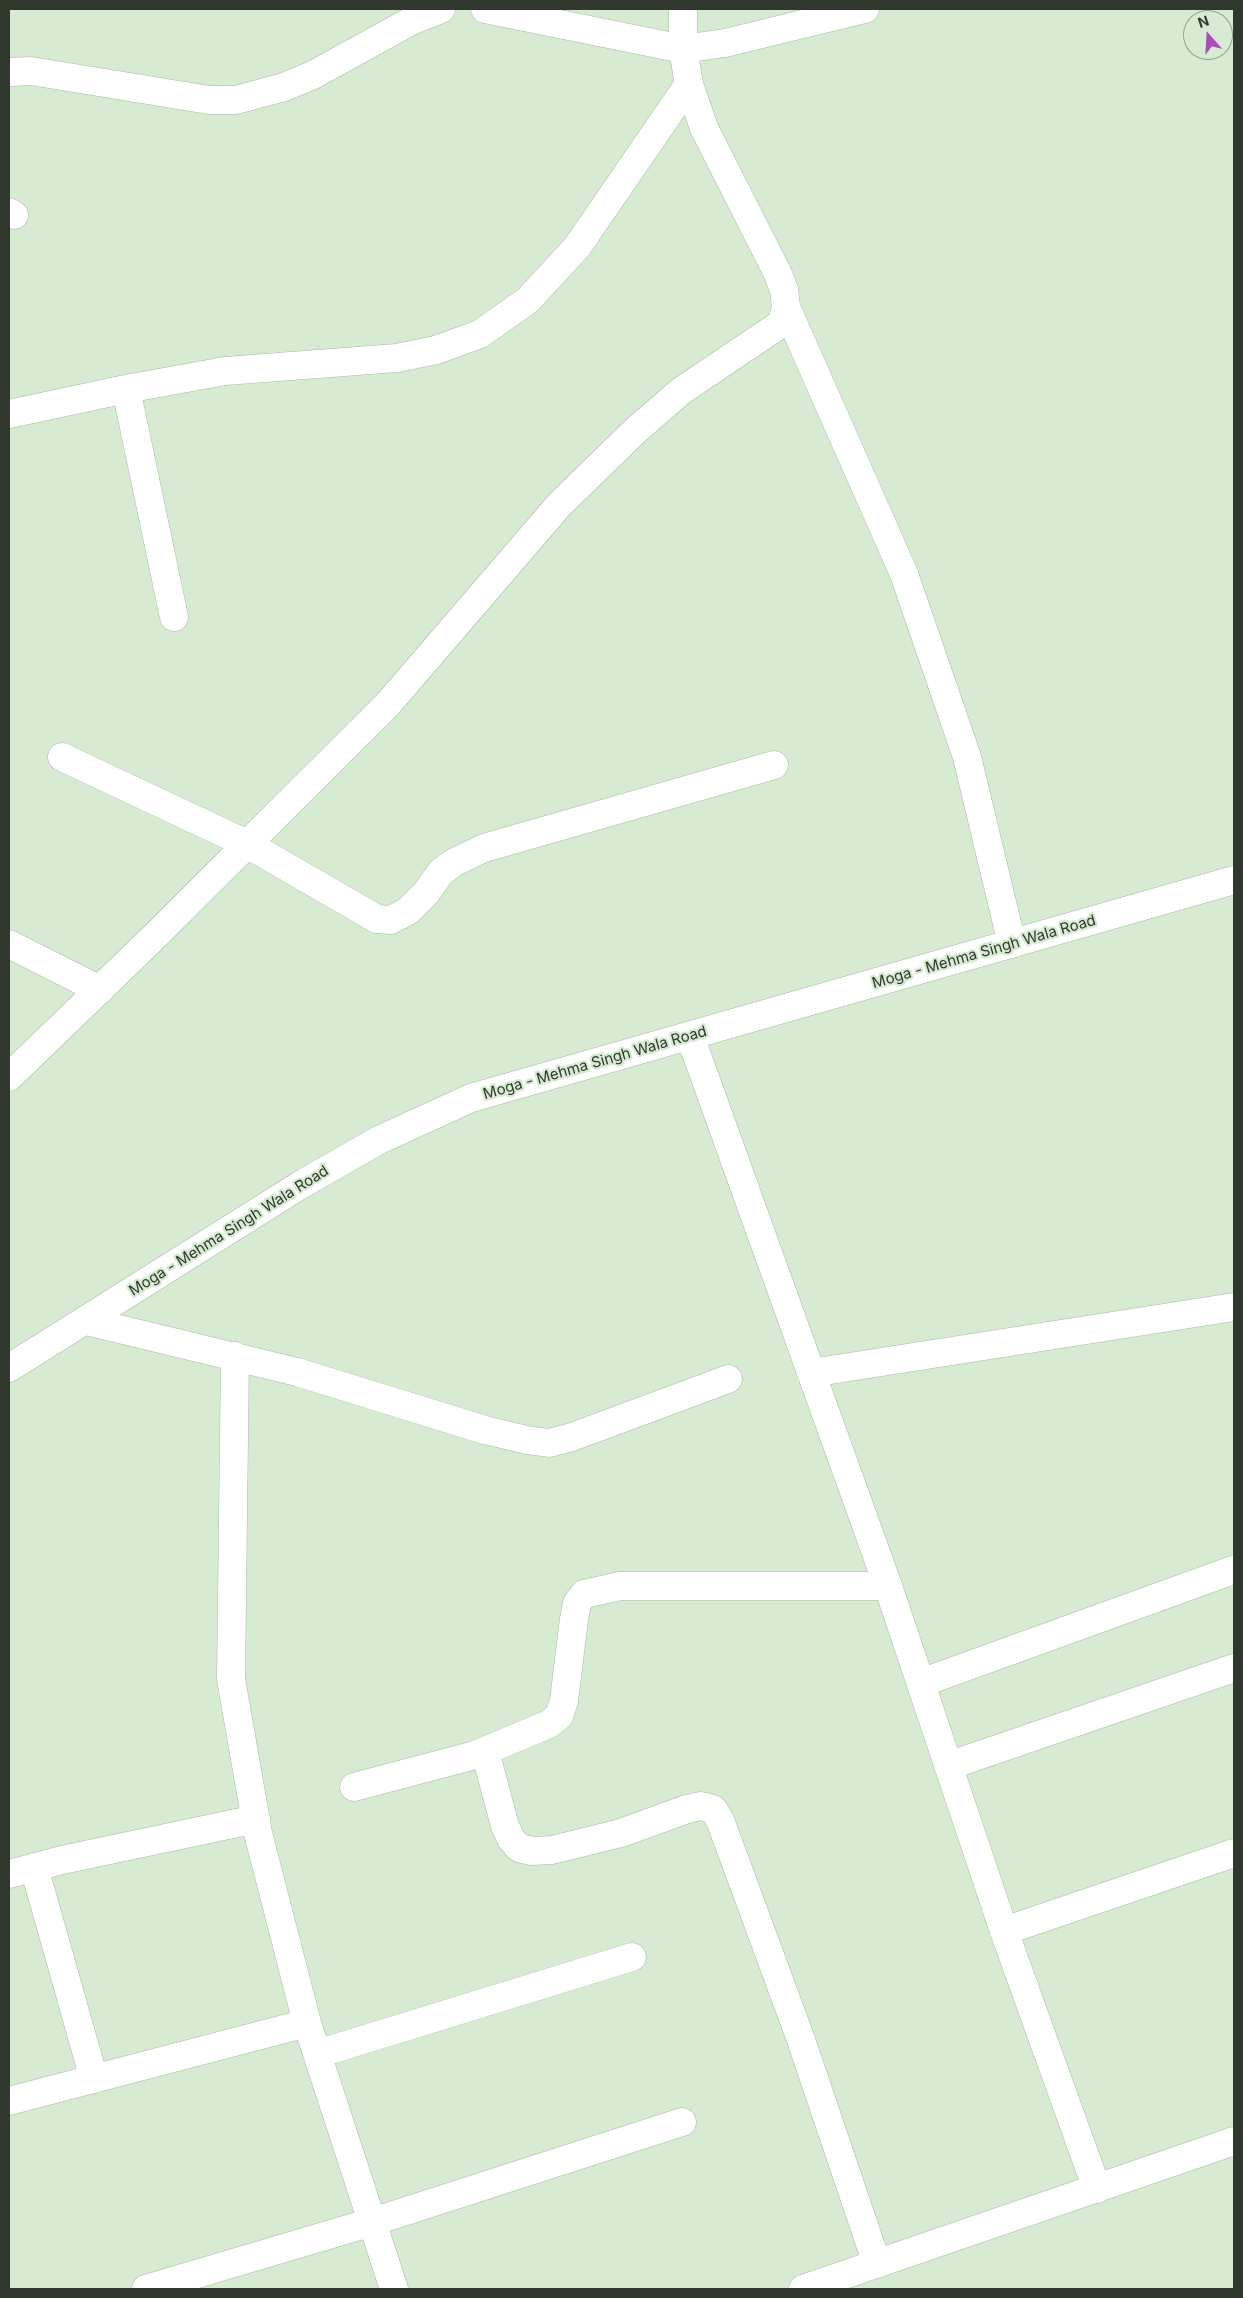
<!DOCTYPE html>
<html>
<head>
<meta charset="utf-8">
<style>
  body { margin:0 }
  #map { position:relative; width:1243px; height:2298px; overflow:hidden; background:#d7ebd2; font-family:Inter,sans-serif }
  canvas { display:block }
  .frame { position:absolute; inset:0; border:10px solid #30382e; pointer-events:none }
  .north { position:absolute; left:1183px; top:10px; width:50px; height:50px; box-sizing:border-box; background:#d7ebd2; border:1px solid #94a390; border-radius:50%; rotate:341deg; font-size:14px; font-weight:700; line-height:20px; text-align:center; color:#30382e }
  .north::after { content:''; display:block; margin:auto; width:18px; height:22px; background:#a94cb5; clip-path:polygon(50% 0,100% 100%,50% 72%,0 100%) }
</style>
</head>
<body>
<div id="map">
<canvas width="1243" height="2298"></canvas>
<div class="frame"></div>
<div class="north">N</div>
</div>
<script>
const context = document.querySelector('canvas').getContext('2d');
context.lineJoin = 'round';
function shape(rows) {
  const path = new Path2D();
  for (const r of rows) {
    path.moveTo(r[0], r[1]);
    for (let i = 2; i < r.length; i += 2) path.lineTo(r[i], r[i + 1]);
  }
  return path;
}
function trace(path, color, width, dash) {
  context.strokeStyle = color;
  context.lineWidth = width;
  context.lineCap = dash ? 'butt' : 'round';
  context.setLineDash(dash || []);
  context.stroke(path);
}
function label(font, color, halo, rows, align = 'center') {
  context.font = font + ' Inter,sans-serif';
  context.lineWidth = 4.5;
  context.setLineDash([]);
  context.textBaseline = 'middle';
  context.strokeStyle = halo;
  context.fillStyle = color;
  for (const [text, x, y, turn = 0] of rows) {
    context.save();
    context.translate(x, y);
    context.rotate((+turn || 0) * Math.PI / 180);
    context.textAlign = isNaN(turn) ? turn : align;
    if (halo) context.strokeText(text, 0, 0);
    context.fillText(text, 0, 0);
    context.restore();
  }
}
const street = shape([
  [485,9,683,49,725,43,865,9],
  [9,72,31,71,209,100,236,100,284,87,313,75,411,21,441,9],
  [9,212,14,215],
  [786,307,904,574,967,757,1012,944],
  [126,389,174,617],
  [9,414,126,389,225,371,397,358,436,350,480,334,528,300,577,247,689,84],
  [62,757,247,844,377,919,391,920,408,911,426,893,441,872,453,863,484,848,774,765],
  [9,944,100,990],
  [690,1036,888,1586,1004,1931,1097,2189],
  [86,1321,297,1372,485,1430,527,1440,549,1443,572,1437,728,1379],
  [235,1356,231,1679,258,1833,307,2023],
  [811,1373,1234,1307],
  [921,1683,1233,1570],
  [485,1751,505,1826,511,1839,519,1848,532,1851,552,1850,621,1833,687,1809,701,1806,713,1809,720,1820,800,2037,877,2264],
  [948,1766,1234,1668],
  [354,1787,475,1755,549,1724,559,1716,564,1701,574,1619,577,1603,584,1594,620,1586,888,1586],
  [34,1867,94,2079],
  [9,1874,62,1860,256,1819],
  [1004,1931,1234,1853],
  [317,2054,632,1957],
  [9,2101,307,2023,394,2289],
  [146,2289,372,2222,682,2122],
  [803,2289,1234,2141]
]);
const secondary = shape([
  [9,1077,155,936,388,704,559,505,635,431,681,391,782,323,786,307,784,290,778,274,704,128,689,84,683,49,683,9],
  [9,1368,302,1184,379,1140,471,1098,1234,880]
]);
const streetNames = [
  ["Moga - Mehma Singh Wala Road",984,952,-16],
  ["Moga - Mehma Singh Wala Road",595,1063,-16],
  ["Moga - Mehma Singh Wala Road",229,1231,-32]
];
trace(street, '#a7baa2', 29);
trace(secondary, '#a7baa2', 29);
trace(street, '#fff', 28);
trace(secondary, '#fff', 28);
label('15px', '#30382e', '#d7ebd2', streetNames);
</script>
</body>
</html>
